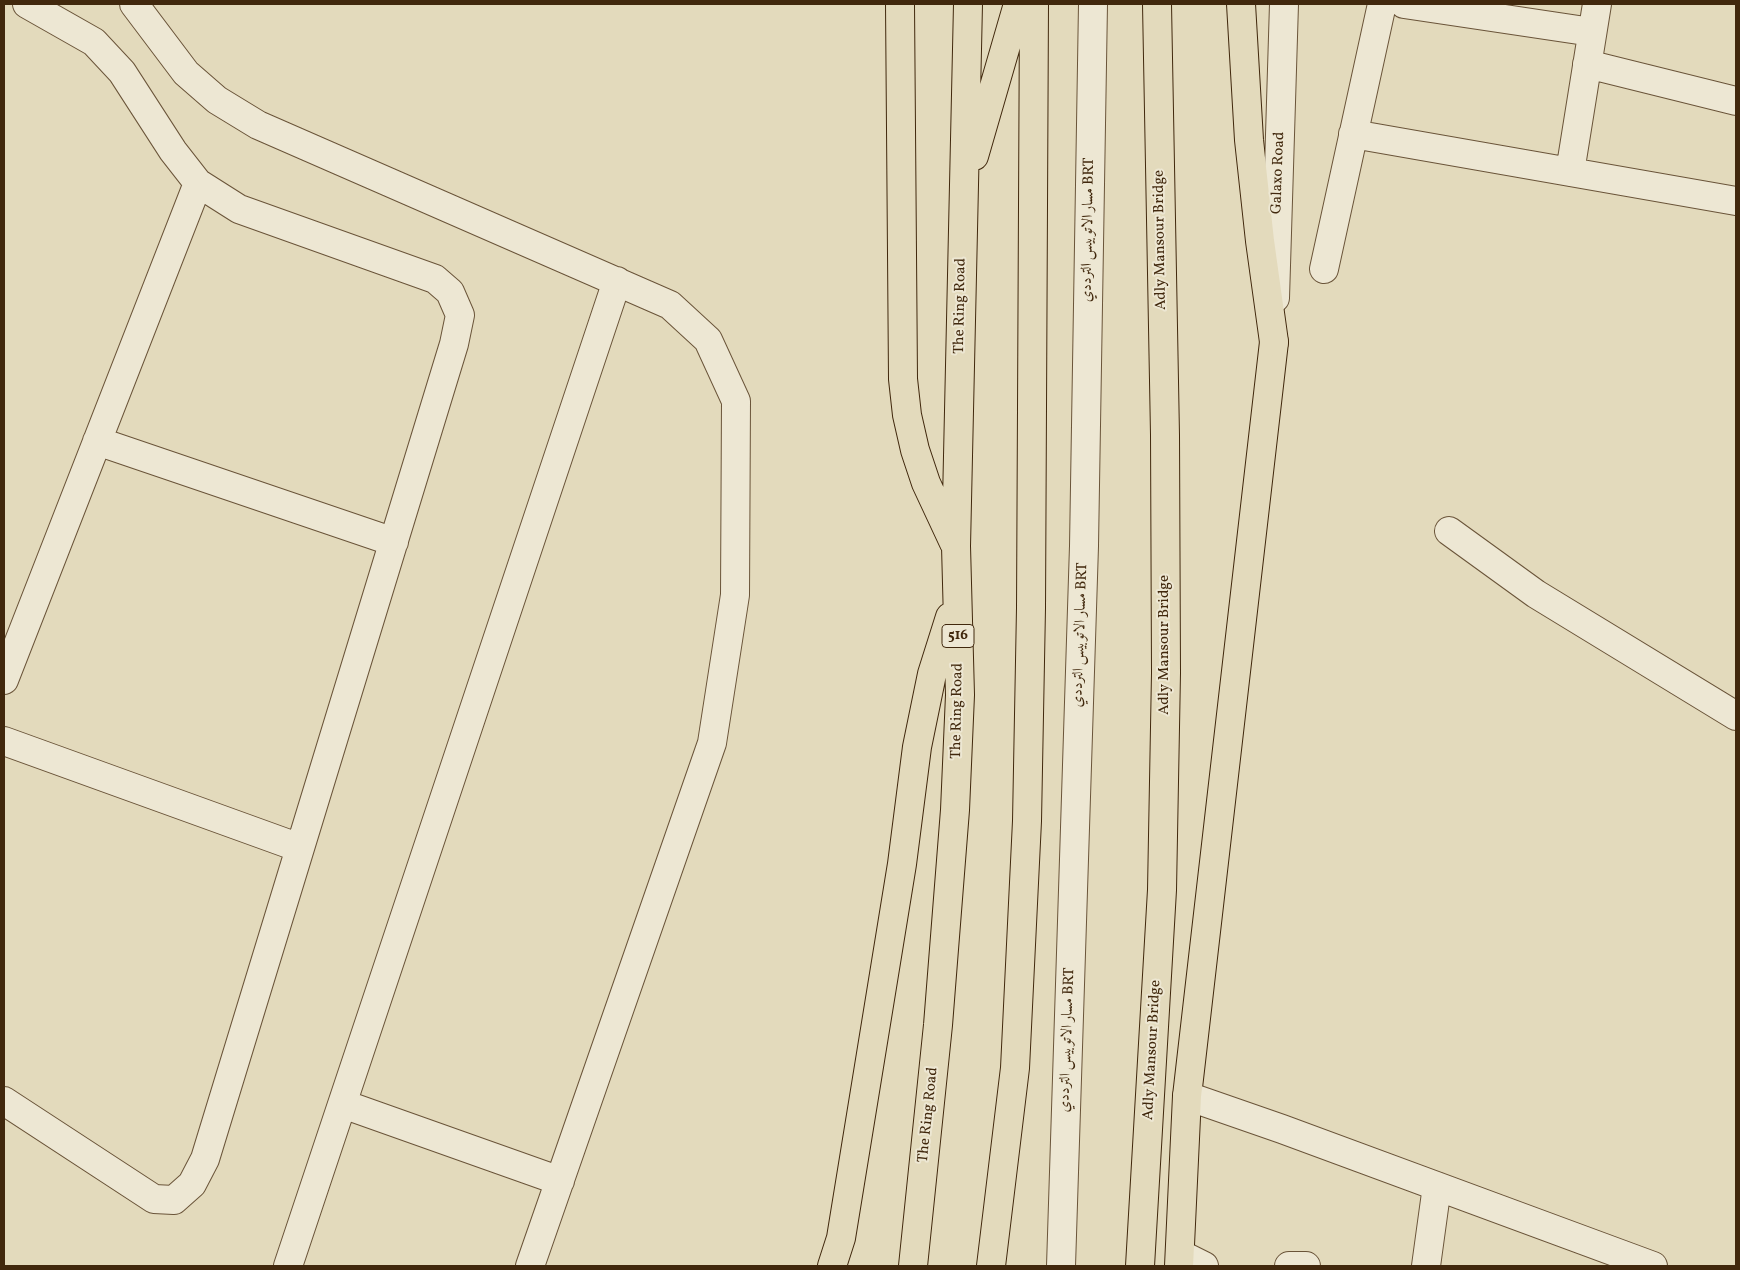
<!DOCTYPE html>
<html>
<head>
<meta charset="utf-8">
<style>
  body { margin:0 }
  #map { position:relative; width:1740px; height:1270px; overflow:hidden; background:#e3dabc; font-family:Vollkorn,serif }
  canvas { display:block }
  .frame { position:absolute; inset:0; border:5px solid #41280d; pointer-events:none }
</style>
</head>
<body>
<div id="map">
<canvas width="1740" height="1270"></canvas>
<div class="frame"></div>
</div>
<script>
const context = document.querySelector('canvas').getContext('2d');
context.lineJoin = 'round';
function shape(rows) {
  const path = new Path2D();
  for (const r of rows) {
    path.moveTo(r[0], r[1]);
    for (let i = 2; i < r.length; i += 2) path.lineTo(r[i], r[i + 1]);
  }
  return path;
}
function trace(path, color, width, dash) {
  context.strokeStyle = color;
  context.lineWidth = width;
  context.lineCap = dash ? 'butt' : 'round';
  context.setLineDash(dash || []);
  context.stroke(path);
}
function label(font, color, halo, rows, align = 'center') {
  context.font = font + ' Vollkorn,Amiri,serif';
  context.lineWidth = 4;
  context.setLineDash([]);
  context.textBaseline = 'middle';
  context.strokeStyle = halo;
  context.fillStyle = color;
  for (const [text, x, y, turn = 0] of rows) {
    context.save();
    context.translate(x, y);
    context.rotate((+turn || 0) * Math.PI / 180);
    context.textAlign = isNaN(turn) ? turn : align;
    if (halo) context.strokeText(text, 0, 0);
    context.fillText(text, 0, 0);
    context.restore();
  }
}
const minor = shape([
  [134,4,186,73,217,100,258,125,670,305,708,340,736,401,735,595,712,743,530,1266],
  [1404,4,1592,32],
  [1587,64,1736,101],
  [1353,134,1736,201],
  [1570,172,1597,4],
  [1324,269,1382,4],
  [1275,298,1284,4],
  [97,441,394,542],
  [1449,531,1536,594,1736,716],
  [4,680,198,183],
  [4,741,300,848],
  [1187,1096,1282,1129,1653,1266],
  [4,1101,154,1199,174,1200,192,1184,205,1159,454,344,460,315,450,292,435,279,239,209,198,183,173,151,122,72,94,42,27,4],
  [343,1104,560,1181],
  [1180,1254,1204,1266],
  [288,1266,617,281],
  [1061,1266,1084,546,1093,4],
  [1289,1266,1306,1266],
  [1426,1266,1437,1186]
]);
const major = shape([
  [1179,1266,1187,1096,1274,342]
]);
const highway = shape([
  [900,4,903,379,907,415,915,450,926,483,954,543],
  [1241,4,1249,140,1260,241,1274,342],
  [974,156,1018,4],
  [832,1266,841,1238,902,864,917,747,932,674,950,617],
  [913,1266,938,1025,955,810,960,695,956,546,968,4],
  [991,1266,1015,1068,1027,821,1031,608,1034,4],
  [1140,1266,1162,890,1166,673,1165,435,1157,4]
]);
const shields = [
  [958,636,32]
];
const shieldNames = [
  ["516",958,636]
];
const streetNames = [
  ["Galaxo Road",1279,173,-88],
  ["مسار الاتوبيس الترددي BRT",1089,230,-89],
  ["Adly Mansour Bridge",1161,240,-91],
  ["The Ring Road",961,306,-89],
  ["مسار الاتوبيس الترددي BRT",1081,635,-88],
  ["Adly Mansour Bridge",1165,645,-90],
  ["The Ring Road",958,711,-89],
  ["مسار الاتوبيس الترددي BRT",1068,1040,-88],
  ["Adly Mansour Bridge",1153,1050,-87],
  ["The Ring Road",929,1115,-84]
];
trace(minor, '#6a5439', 30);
trace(major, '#41280d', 30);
trace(highway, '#41280d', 30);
trace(minor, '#ede7d3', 28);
trace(major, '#e3dabc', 28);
trace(highway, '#e3dabc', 28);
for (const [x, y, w] of shields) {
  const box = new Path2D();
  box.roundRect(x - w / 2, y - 11.5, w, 23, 4);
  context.fillStyle = '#ede7d3';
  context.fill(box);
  trace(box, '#41280d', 1);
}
label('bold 14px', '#41280d', null, shieldNames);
label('15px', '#41280d', '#ede7d3', streetNames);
</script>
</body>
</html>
